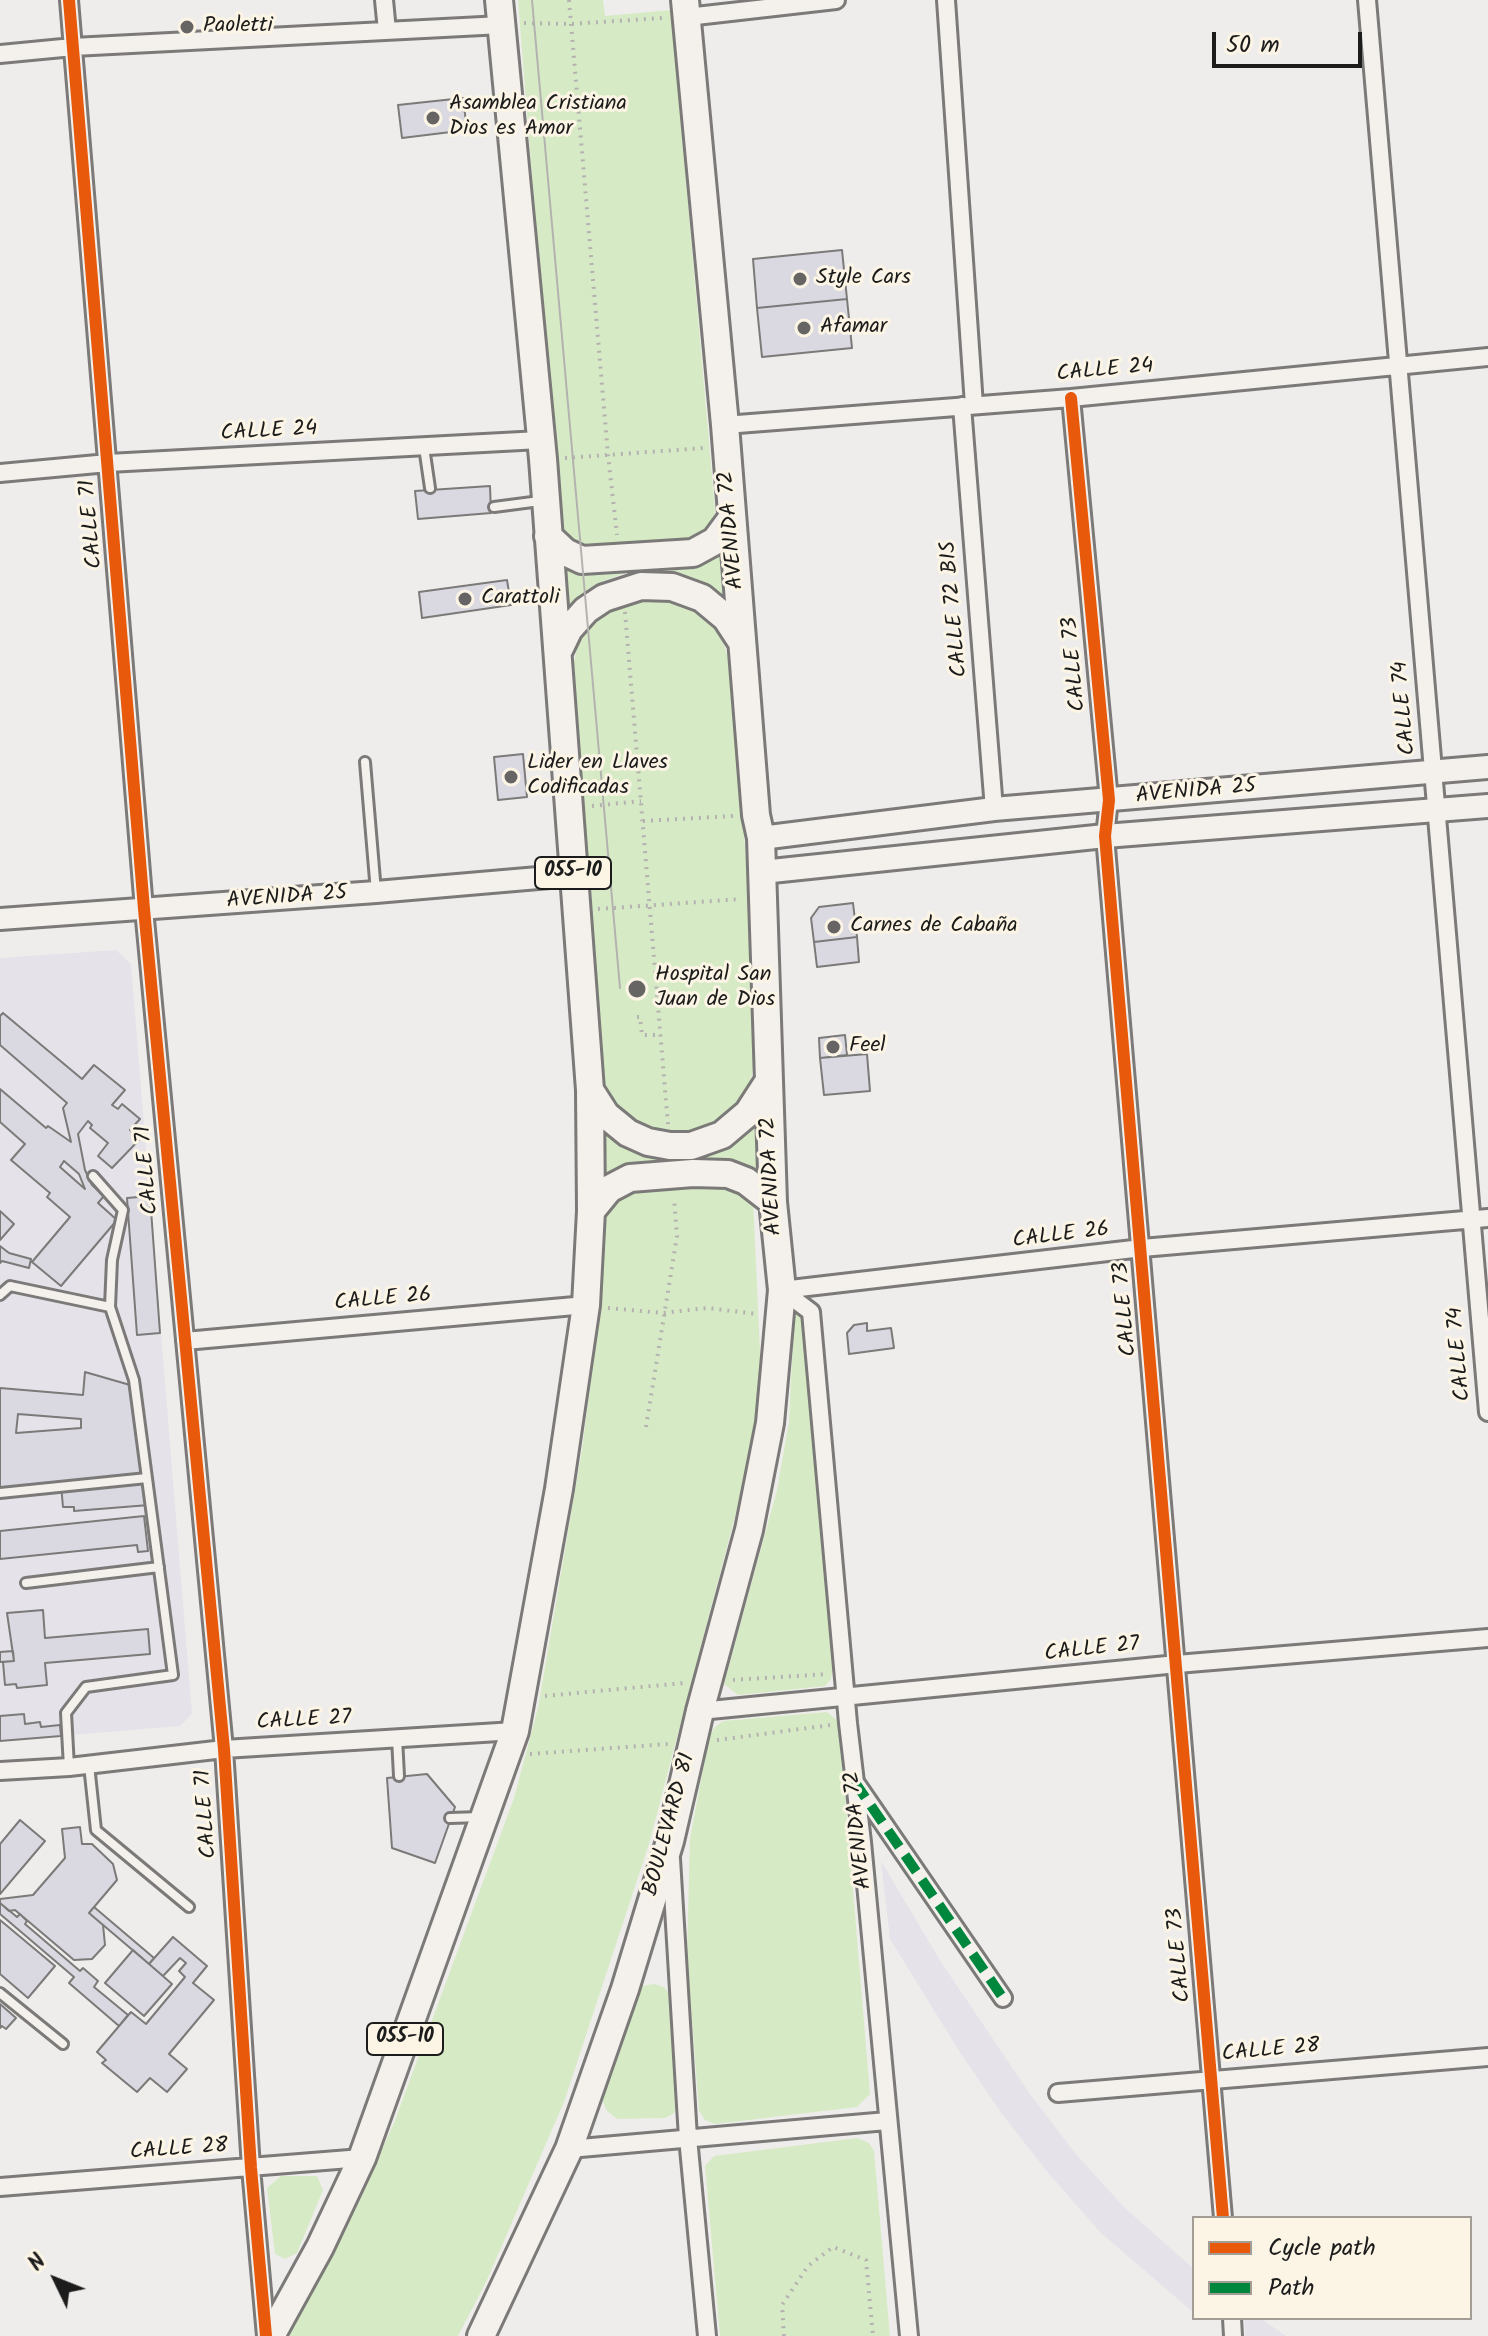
<!DOCTYPE html>
<html>
<head>
<meta charset="utf-8">
<style>
  body { margin:0 }
  #map { position:relative; width:1488px; height:2336px; overflow:hidden; background:#efedeb; font-family:Kalam,sans-serif }
  canvas { display:block }
  .legend { position:absolute; left:1192px; top:2216px; width:280px; height:104px; box-sizing:border-box; background:#fcf5e5; border:2px solid #a29e95; margin:0; padding:10px 14px; list-style:none; font-size:24px; color:#1c1c1c }
  .legend li { display:flex; align-items:center; gap:16px; height:40px }
  .legend b { width:40px; border:2px solid #a29e95 }
  .north { position:absolute; left:16px; top:2240px; width:80px; height:80px; -webkit-text-stroke:6px #fcf5e5; paint-order:stroke; rotate:313deg; font-size:22px; font-weight:700; line-height:32px; text-align:center; color:#1c1c1c }
  .north::after { content:''; display:block; margin:auto; width:28px; height:36px; background:#1c1c1c; clip-path:polygon(50% 0,100% 100%,50% 72%,0 100%) }
  .scale { position:absolute; left:1212px; top:32px; width:150px; height:36px; box-sizing:border-box; border:4px solid #1c1c1c; border-top:0; padding-left:10px; font-size:24px; line-height:28px; white-space:nowrap; color:#1c1c1c; -webkit-text-stroke:6px #fcf5e5; paint-order:stroke }
</style>
</head>
<body>
<div id="map">
<canvas width="1488" height="2336"></canvas>
<ul class="legend">
<li><b style="height:10px;background:#e8590c"></b>Cycle path</li>
<li><b style="height:10px;background:#00873e"></b>Path</li>
</ul>
<div class="north">N</div>
<div class="scale">50 m</div>
</div>
<script>
const context = document.querySelector('canvas').getContext('2d');
context.lineJoin = 'round';
function fillPath(path, color) {
  context.fillStyle = color;
  context.fill(path, 'evenodd');
}
function shape(rows) {
  const path = new Path2D();
  for (const r of rows) {
    path.moveTo(r[0], r[1]);
    for (let i = 2; i < r.length; i += 2) path.lineTo(r[i], r[i + 1]);
  }
  return path;
}
function trace(path, color, width, dash) {
  context.strokeStyle = color;
  context.lineWidth = width;
  context.lineCap = dash ? 'butt' : 'round';
  context.setLineDash(dash || []);
  context.stroke(path);
}
function label(font, color, halo, rows, align = 'center') {
  context.font = font + ' Kalam,sans-serif';
  context.lineWidth = 6;
  context.setLineDash([]);
  context.textBaseline = 'middle';
  context.strokeStyle = halo;
  context.fillStyle = color;
  for (const [text, x, y, turn = 0] of rows) {
    context.save();
    context.translate(x, y);
    context.rotate((+turn || 0) * Math.PI / 180);
    context.textAlign = isNaN(turn) ? turn : align;
    if (halo) context.strokeText(text, 0, 0);
    context.fillText(text, 0, 0);
    context.restore();
  }
}
const built = shape([
  [116,950,131,964,192,1714,180,1726,0,1741,0,958],
  [881,1861,941,1962,1030,2094,1075,2153,1125,2208,1194,2269,1194,2313,1101,2233,1049,2174,1002,2114,959,2051,890,1939],
  [1244,2318,1260,2318,1286,2336,1245,2336]
]);
const green = shape([
  [518,0,603,0,605,16,671,10,715,510,713,525,702,537,692,542,587,551,565,537,560,529],
  [719,550,723,598,703,582,685,575,655,570,626,573,603,581,581,596,567,612,563,562],
  [637,597,665,597,692,606,715,626,723,641,728,658,751,913,755,1063,747,1093,726,1119,706,1130,664,1135,641,1128,620,1111,609,1094,600,1067,573,667,578,643,587,627,606,610],
  [756,1124,757,1171,739,1162,717,1163,603,1180,601,1130,621,1145,647,1158,674,1160,714,1154,737,1142],
  [737,1182,753,1198,761,1374,751,1455,649,1844,564,2102,487,2280,458,2336,287,2336,346,2228,394,2123,514,1798,538,1708,582,1450,602,1292,602,1210,622,1190],
  [800,1314,805,1318,833,1668,831,1679,825,1686,738,1695,724,1684,777,1490,789,1421,794,1320,796,1315],
  [827,1712,839,1722,870,2094,857,2107,715,2124,705,2120,699,2111,687,1953,690,1839,709,1737,714,1728,723,1721],
  [654,1984,664,1987,671,1996,680,2104,673,2114,665,2118,617,2119,607,2111,601,2097,637,1992,642,1986],
  [857,2138,869,2143,874,2151,890,2336,720,2336,705,2166,714,2156],
  [281,2176,317,2176,323,2190,297,2253,285,2259,275,2254,267,2188]
]);
const building = shape([
  [463,98,467,130,402,138,398,105,463,98],
  [842,250,847,299,757,308,753,259,842,250],
  [847,299,852,348,762,357,757,308,847,299],
  [490,486,491,513,418,519,415,491,490,486],
  [507,580,511,605,422,618,419,592,507,580],
  [523,754,527,797,498,800,494,757,523,754],
  [853,903,857,937,814,942,811,918,819,907,853,903],
  [857,937,859,962,817,967,814,942,857,937],
  [3,1013,82,1079,94,1065,125,1090,112,1105,118,1109,122,1104,140,1119,130,1130,140,1139,112,1168,98,1156,108,1143,90,1128,92,1125,88,1121,78,1134,85,1170,92,1185,104,1196,98,1203,117,1220,61,1286,32,1262,70,1217,47,1197,50,1193,11,1160,25,1144,0,1122,0,1089,46,1128,48,1126,71,1142,63,1108,67,1103,0,1045,0,1016,3,1013],
  [64,1161,79,1174,85,1189,60,1167,64,1161],
  [845,1035,847,1055,820,1058,819,1038,845,1035],
  [867,1054,870,1091,824,1095,820,1058,867,1054],
  [150,1196,160,1333,137,1335,127,1198,150,1196],
  [0,1211,14,1224,0,1240,0,1211],
  [0,1246,9,1253,31,1259,29,1268,2,1261,0,1263,0,1246],
  [867,1323,867,1331,891,1328,894,1348,849,1354,847,1333,854,1325,867,1323],
  [85,1372,137,1387,149,1505,74,1511,74,1507,63,1507,61,1485,0,1491,0,1388,83,1395,85,1372],
  [18,1414,81,1419,81,1428,16,1433,18,1414],
  [144,1516,148,1551,138,1552,137,1545,0,1559,0,1531,144,1516],
  [43,1610,45,1638,148,1629,150,1654,45,1663,47,1685,17,1688,16,1684,5,1685,3,1662,14,1661,7,1613,43,1610],
  [13,1651,14,1661,0,1662,0,1652,13,1651],
  [24,1714,25,1724,40,1722,41,1727,60,1725,61,1736,0,1741,0,1716,24,1714],
  [427,1774,455,1807,435,1863,392,1848,387,1778,427,1774],
  [20,1820,45,1841,0,1894,0,1844,20,1820],
  [80,1827,82,1844,92,1844,113,1864,117,1880,89,1913,103,1925,105,1945,92,1959,74,1960,15,1910,9,1911,0,1903,0,1899,33,1895,65,1858,62,1829,80,1827],
  [0,1903,17,1917,20,1914,27,1921,25,1924,80,1971,83,1968,98,1981,94,1987,128,2015,119,2026,69,1983,74,1977,0,1914,0,1903],
  [94,1907,154,1958,149,1964,89,1913,94,1907],
  [0,1920,55,1966,28,1998,0,1974,0,1920],
  [173,1937,207,1966,193,1983,214,2000,169,2054,187,2069,167,2092,150,2078,137,2092,102,2063,106,2060,97,2052,131,2012,146,2024,185,1977,179,1971,186,1963,180,1958,163,1976,149,1964,173,1937],
  [133,1950,172,1984,144,2016,105,1983,133,1950],
  [0,2004,16,2018,6,2029,2,2026,0,2028,0,2004]
]);
const path = shape([
  [569,0,608,455,617,535],
  [524,23,570,24,663,18],
  [565,458,704,448],
  [625,612,668,1125],
  [592,806,641,801],
  [643,821,733,816],
  [598,909,741,899],
  [637,1017,640,1017,642,1035,661,1035],
  [608,1308,663,1313,707,1308,758,1314],
  [646,1427,677,1236,674,1198],
  [733,1680,828,1674],
  [545,1696,684,1683],
  [717,1740,831,1725],
  [530,1754,668,1744],
  [784,2336,782,2305,808,2266,833,2247,866,2260,873,2336]
]);
const service = shape([
  [424,447,430,488],
  [494,507,540,501],
  [365,762,376,892],
  [93,1176,123,1210,112,1260,110,1307],
  [0,1295,10,1286,110,1307,134,1380,173,1675,86,1687,66,1713,69,1767],
  [0,1493,147,1478],
  [26,1583,159,1567],
  [397,1738,399,1776],
  [89,1765,96,1830,189,1907],
  [450,1818,481,1817],
  [0,1993,63,2044]
]);
const minor = shape([
  [69,0,144,909,224,1749,251,2168,266,2336],
  [384,0,387,31],
  [946,0,974,405],
  [1367,0,1488,1412],
  [687,17,836,0],
  [0,54,73,47,502,25],
  [1071,398,1109,800,1105,836,1223,2218],
  [962,406,994,809],
  [725,425,1071,398,1488,357],
  [0,473,108,463,540,440],
  [782,1290,811,1312,848,1723,862,1842,909,2336],
  [782,1290,1142,1248,1488,1218],
  [185,1341,586,1305],
  [700,1711,1177,1664,1488,1638],
  [0,1771,69,1767,224,1749,515,1731],
  [857,1785,1003,1998],
  [671,1859,688,2138,707,2336],
  [1058,2093,1488,2057],
  [569,2149,887,2121],
  [0,2187,362,2158],
  [1232,2318,1233,2336]
]);
const tertiary = shape([
  [0,919,376,892,573,875]
]);
const secondary = shape([
  [761,838,994,809,1488,767],
  [762,872,1105,836,1488,806]
]);
const trunk = shape([
  [548,536,565,552,582,560,693,553,715,541,732,518],
  [558,652,569,629,586,610,604,598,641,586,672,587,702,598,726,618,741,641],
  [590,1090,606,1115,628,1133,648,1142,670,1146,691,1146,722,1135,748,1113,768,1082],
  [591,1211,609,1189,630,1178,693,1173,728,1174,746,1181,773,1202],
  [271,2336,320,2247,362,2158,515,1731,559,1489,586,1305,591,1211,590,1090,543,459,499,0],
  [481,2336,569,2149,625,1989,670,1841,700,1711,749,1530,770,1423,782,1290,773,1202,761,838,756,815,725,425,685,0]
]);
const tram = shape([
  [532,0,620,988]
]);
const quiet = shape([
  [854,1781,1003,1998]
]);
const cycleway = shape([
  [69,0,144,909,224,1749,251,2168,266,2336],
  [1071,398,1109,800,1105,836,1223,2218]
]);
const markers = [
  [187,27,8,"#666564"],
  [433,118,8,"#666564"],
  [800,279,8,"#666564"],
  [804,328,8,"#666564"],
  [465,599,8,"#666564"],
  [511,777,8,"#666564"],
  [834,927,8,"#666564"],
  [637,989,10,"#666564"],
  [833,1047,8,"#666564"]
];
const shields = [
  [573,873,76],
  [405,2039,76]
];
const shieldNames = [
  ["055-10",573,873],
  ["055-10",405,2039]
];
const poiNames = [
  ["Paoletti",203,27],
  ["Asamblea Cristiana",449,105],
  ["Dios es Amor",449,130],
  ["Style Cars",816,279],
  ["Afamar",820,328],
  ["Carattoli",481,599],
  ["Lider en Llaves",527,764],
  ["Codificadas",527,789],
  ["Carnes de Cabaña",850,927],
  ["Hospital San",655,976],
  ["Juan de Dios",655,1001],
  ["Feel",849,1047]
];
const streetNames = [
  ["CALLE 24",1105,372,-5],
  ["CALLE 24",269,433,-3],
  ["CALLE 71",93,524,-95],
  ["AVENIDA 72",733,530,-95],
  ["CALLE 72 BIS",956,609,-95],
  ["CALLE 73",1076,664,-95],
  ["CALLE 74",1406,708,-95],
  ["AVENIDA 25",1196,793,-5],
  ["AVENIDA 25",287,899,-4],
  ["CALLE 71",149,1170,-95],
  ["AVENIDA 72",773,1176,-93],
  ["CALLE 26",1061,1237,-7],
  ["CALLE 26",383,1301,-5],
  ["CALLE 73",1127,1309,-95],
  ["CALLE 74",1461,1354,-95],
  ["CALLE 27",1092,1651,-6],
  ["CALLE 27",304,1722,-3],
  ["CALLE 71",208,1814,-94],
  ["BOULEVARD 81",671,1825,-75],
  ["AVENIDA 72",860,1830,-96],
  ["CALLE 73",1181,1955,-95],
  ["CALLE 28",1271,2052,-5],
  ["CALLE 28",179,2151,-4]
];
fillPath(built, '#e5e3e9');
fillPath(green, '#d6ebc5');
fillPath(building, '#dad9e2');
trace(building, '#7b7a79', 2);
trace(service, '#7b7a79', 14);
trace(minor, '#7b7a79', 22);
trace(tertiary, '#7b7a79', 26);
trace(secondary, '#7b7a79', 28);
trace(trunk, '#7b7a79', 32);
trace(path, '#b4b2b0', 4, [2, 6]);
trace(service, '#f4f1ec', 8);
trace(minor, '#f4f1ec', 16);
trace(tertiary, '#f4f1ec', 20);
trace(secondary, '#f4f1ec', 22);
trace(trunk, '#f4f1ec', 26);
trace(tram, '#b4b2b0', 2);
trace(quiet, '#00873e', 10, [20, 10]);
trace(cycleway, '#e8590c', 12);
for (const [x, y, r, color] of markers) {
  const dot = new Path2D();
  dot.arc(x, y, r, 0, 2 * Math.PI);
  context.fillStyle = color;
  context.fill(dot);
  trace(dot, '#fcf5e5', 3);
}
for (const [x, y, w] of shields) {
  const box = new Path2D();
  box.roundRect(x - w / 2, y - 16, w, 32, 6);
  context.fillStyle = '#fcf5e5';
  context.fill(box);
  trace(box, '#1c1c1c', 2);
}
label('bold 20px', '#1c1c1c', null, shieldNames);
label('22px', '#1c1c1c', '#fcf5e5', poiNames, 'left');
label('22px', '#1c1c1c', '#fcf5e5', streetNames);
</script>
</body>
</html>
